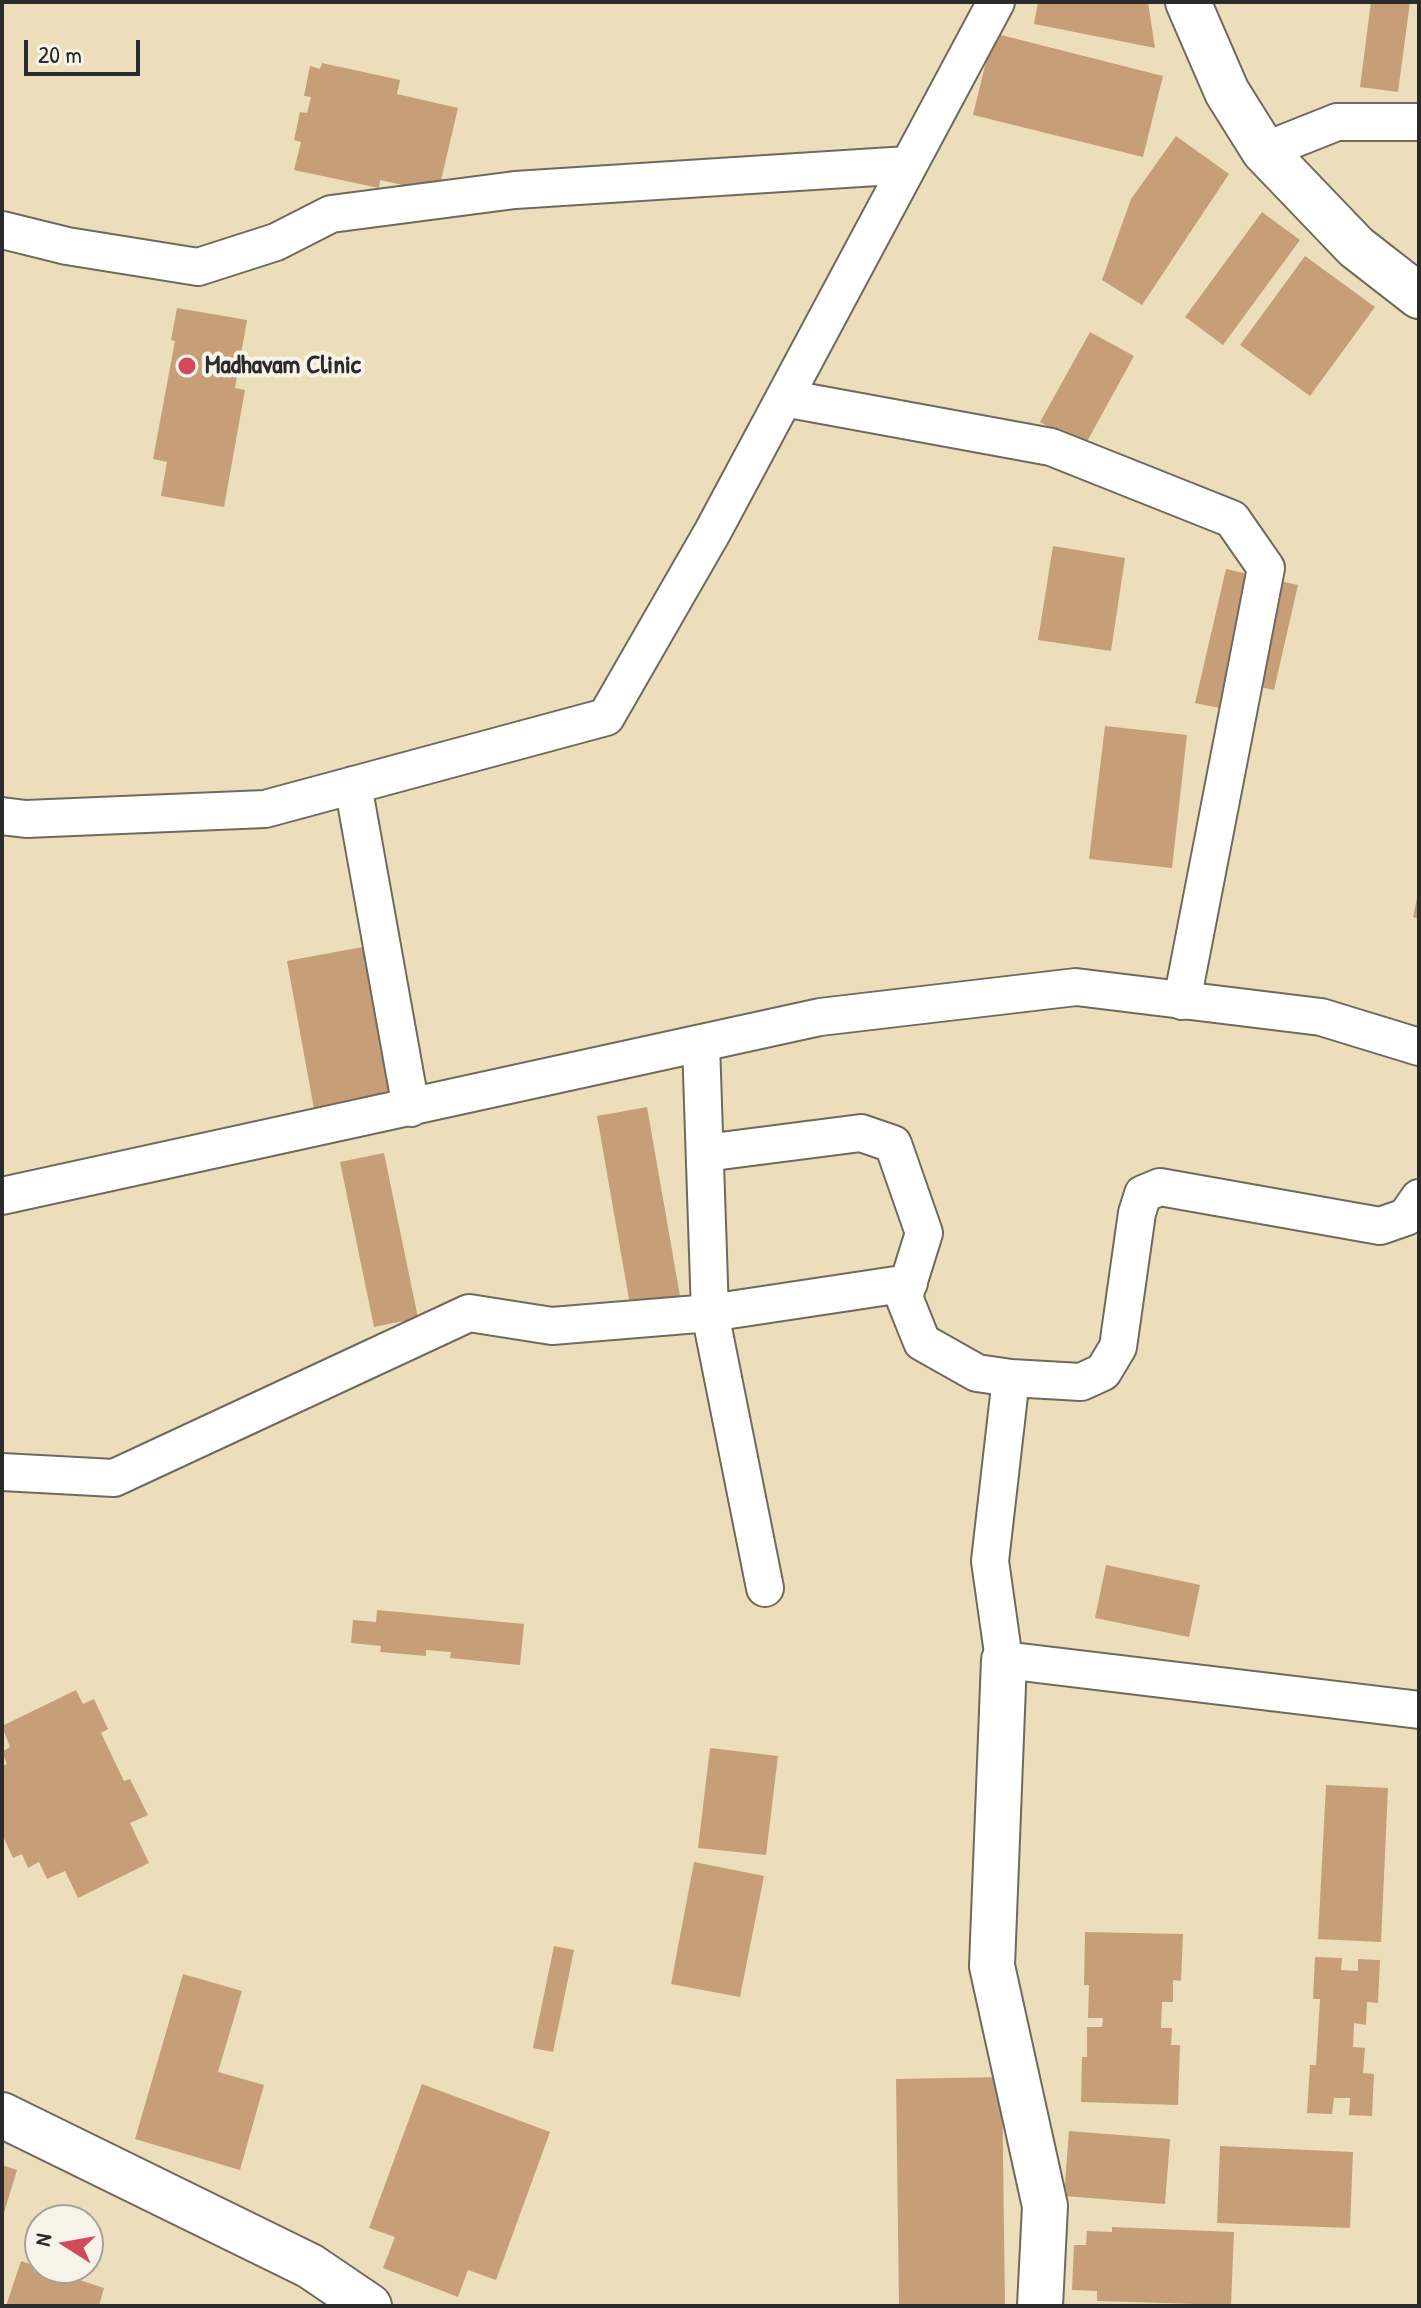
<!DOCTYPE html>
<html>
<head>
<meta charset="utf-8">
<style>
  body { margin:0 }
  #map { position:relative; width:1421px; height:2308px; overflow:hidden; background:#ecdebb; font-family:"Patrick Hand",sans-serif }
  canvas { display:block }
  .frame { position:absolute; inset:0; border:4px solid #2b2b2b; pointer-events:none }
  .north { position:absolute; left:24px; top:2204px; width:80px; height:80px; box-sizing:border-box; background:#f7f3e8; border:2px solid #a5a39c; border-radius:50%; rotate:281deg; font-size:22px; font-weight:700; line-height:32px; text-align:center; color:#2b2b2b }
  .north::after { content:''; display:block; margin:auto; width:28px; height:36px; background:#d1495b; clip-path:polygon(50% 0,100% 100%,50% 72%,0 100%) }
  .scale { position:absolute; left:24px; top:40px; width:116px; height:36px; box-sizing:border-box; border:4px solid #2b2b2b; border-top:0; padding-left:10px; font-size:24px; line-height:28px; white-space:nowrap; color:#2b2b2b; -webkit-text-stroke:6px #f7f3e8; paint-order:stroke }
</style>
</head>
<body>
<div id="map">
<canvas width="1421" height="2308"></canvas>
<div class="frame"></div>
<div class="north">N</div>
<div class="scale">20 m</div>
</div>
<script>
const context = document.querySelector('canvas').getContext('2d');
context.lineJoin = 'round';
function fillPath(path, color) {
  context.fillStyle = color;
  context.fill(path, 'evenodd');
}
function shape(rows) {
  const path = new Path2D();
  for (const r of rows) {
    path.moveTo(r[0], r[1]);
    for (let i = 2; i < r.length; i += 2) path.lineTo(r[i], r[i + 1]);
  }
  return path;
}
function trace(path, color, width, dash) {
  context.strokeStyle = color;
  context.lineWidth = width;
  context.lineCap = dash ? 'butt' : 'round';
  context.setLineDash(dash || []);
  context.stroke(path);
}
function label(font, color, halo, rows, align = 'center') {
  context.font = font + ' "Patrick Hand",sans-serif';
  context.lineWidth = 8;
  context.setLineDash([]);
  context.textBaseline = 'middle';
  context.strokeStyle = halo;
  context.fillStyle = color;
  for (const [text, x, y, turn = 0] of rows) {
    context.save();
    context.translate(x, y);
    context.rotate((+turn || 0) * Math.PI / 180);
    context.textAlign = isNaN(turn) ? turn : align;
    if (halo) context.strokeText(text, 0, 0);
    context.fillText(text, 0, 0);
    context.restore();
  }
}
const building = shape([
  [1038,2,1148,2,1155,48,1034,24],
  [1371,2,1410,2,1398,92,1360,87],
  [993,33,1163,76,1143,157,973,115],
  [322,63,400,80,397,94,458,108,438,193,380,180,379,188,294,170,301,142,294,140,300,112,307,113,311,97,304,96,310,66,320,69],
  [1176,136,1229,174,1142,305,1102,280,1131,199],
  [1262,212,1300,240,1223,345,1185,317],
  [1305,256,1375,307,1310,396,1240,345],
  [177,308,247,320,235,388,245,390,224,507,161,496,167,462,153,459,175,341,171,340],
  [1090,332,1134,356,1084,447,1040,422],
  [1053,546,1125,558,1111,651,1038,640],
  [1226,569,1298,585,1274,690,1225,679,1219,708,1195,703],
  [1105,726,1187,735,1172,868,1089,859],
  [1418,894,1419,894,1419,919,1413,917],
  [368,946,397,1105,316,1120,287,961],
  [647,1107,680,1296,630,1305,597,1116],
  [384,1153,418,1318,374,1327,340,1162],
  [1106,1565,1200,1585,1189,1637,1095,1618],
  [377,1610,524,1624,520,1665,450,1658,451,1652,426,1650,426,1656,380,1652,381,1646,351,1643,353,1620,376,1622],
  [76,1690,83,1704,94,1699,108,1729,101,1733,124,1781,130,1779,148,1815,130,1823,149,1863,78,1898,65,1871,47,1879,39,1862,28,1868,22,1854,13,1858,2,1834,2,1766,7,1764,2,1752,10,1747,2,1726],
  [710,1748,778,1756,766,1855,698,1848],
  [1326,1785,1388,1788,1381,1942,1318,1939],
  [694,1862,764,1876,740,1997,671,1984],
  [1085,1932,1183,1934,1181,1981,1173,1980,1173,2002,1162,2002,1161,2028,1172,2028,1171,2045,1180,2045,1178,2105,1081,2102,1082,2057,1087,2057,1087,2027,1102,2027,1103,2018,1088,2018,1089,1985,1084,1985],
  [554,1946,574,1950,553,2052,533,2048],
  [1315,1957,1342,1958,1341,1970,1358,1971,1358,1959,1380,1960,1378,2003,1367,2002,1366,2025,1354,2023,1353,2047,1365,2048,1363,2073,1374,2074,1372,2116,1349,2115,1350,2098,1334,2098,1332,2114,1307,2113,1310,2065,1316,2065,1320,1999,1313,1999],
  [183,1974,242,1991,218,2072,264,2085,240,2170,135,2139],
  [1002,2077,1005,2306,899,2306,896,2079],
  [422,2084,550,2132,496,2280,468,2270,458,2297,383,2268,395,2237,369,2228],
  [1069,2131,1170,2139,1165,2204,1064,2196],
  [1220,2146,1353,2152,1350,2228,1217,2223],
  [2,2165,17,2170,3,2216,2,2215],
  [1112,2227,1234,2232,1231,2305,1097,2301,1097,2291,1072,2290,1074,2245,1086,2245,1087,2231,1112,2232],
  [21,2261,104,2288,99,2306,6,2306]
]);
const minor = shape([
  [1264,151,1337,122,1419,122],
  [2,230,67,246,198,267,276,242,331,214,515,190,908,165],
  [784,398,1051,447,1232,519,1266,568,1182,1001],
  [353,785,411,1108],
  [2,816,26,819,265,809,606,717,713,531,996,2],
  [701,1044,710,1313,765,1588],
  [705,1153,861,1133,893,1144,924,1233,904,1297,922,1342,977,1373,1011,1378,1081,1382,1103,1372,1118,1347,1137,1213,1143,1194,1160,1187,1380,1226,1406,1217,1419,1198],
  [2,1196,820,1017,1076,987,1321,1017,1419,1047],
  [1011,1378,990,1561,1004,1660,1419,1710],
  [2,1472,114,1478,469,1313,552,1326,710,1313,909,1283]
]);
const tertiary = shape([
  [1188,2,1227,92,1264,151,1356,247,1419,296],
  [1004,1660,992,1966,1045,2206,1040,2306],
  [2,2115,310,2266,369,2306]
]);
const markers = [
  [187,366,10,"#d1495b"]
];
const poiNames = [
  ["Madhavam Clinic",205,366]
];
fillPath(building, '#c69f78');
trace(minor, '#6f6a5d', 40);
trace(tertiary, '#6f6a5d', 48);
trace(minor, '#fff', 36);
trace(tertiary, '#fff', 44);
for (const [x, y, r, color] of markers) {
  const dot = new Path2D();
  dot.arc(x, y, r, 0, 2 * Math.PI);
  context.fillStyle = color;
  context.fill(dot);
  trace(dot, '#f7f3e8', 3);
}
label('bold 26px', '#2b2b2b', '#f7f3e8', poiNames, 'left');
</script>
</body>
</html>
